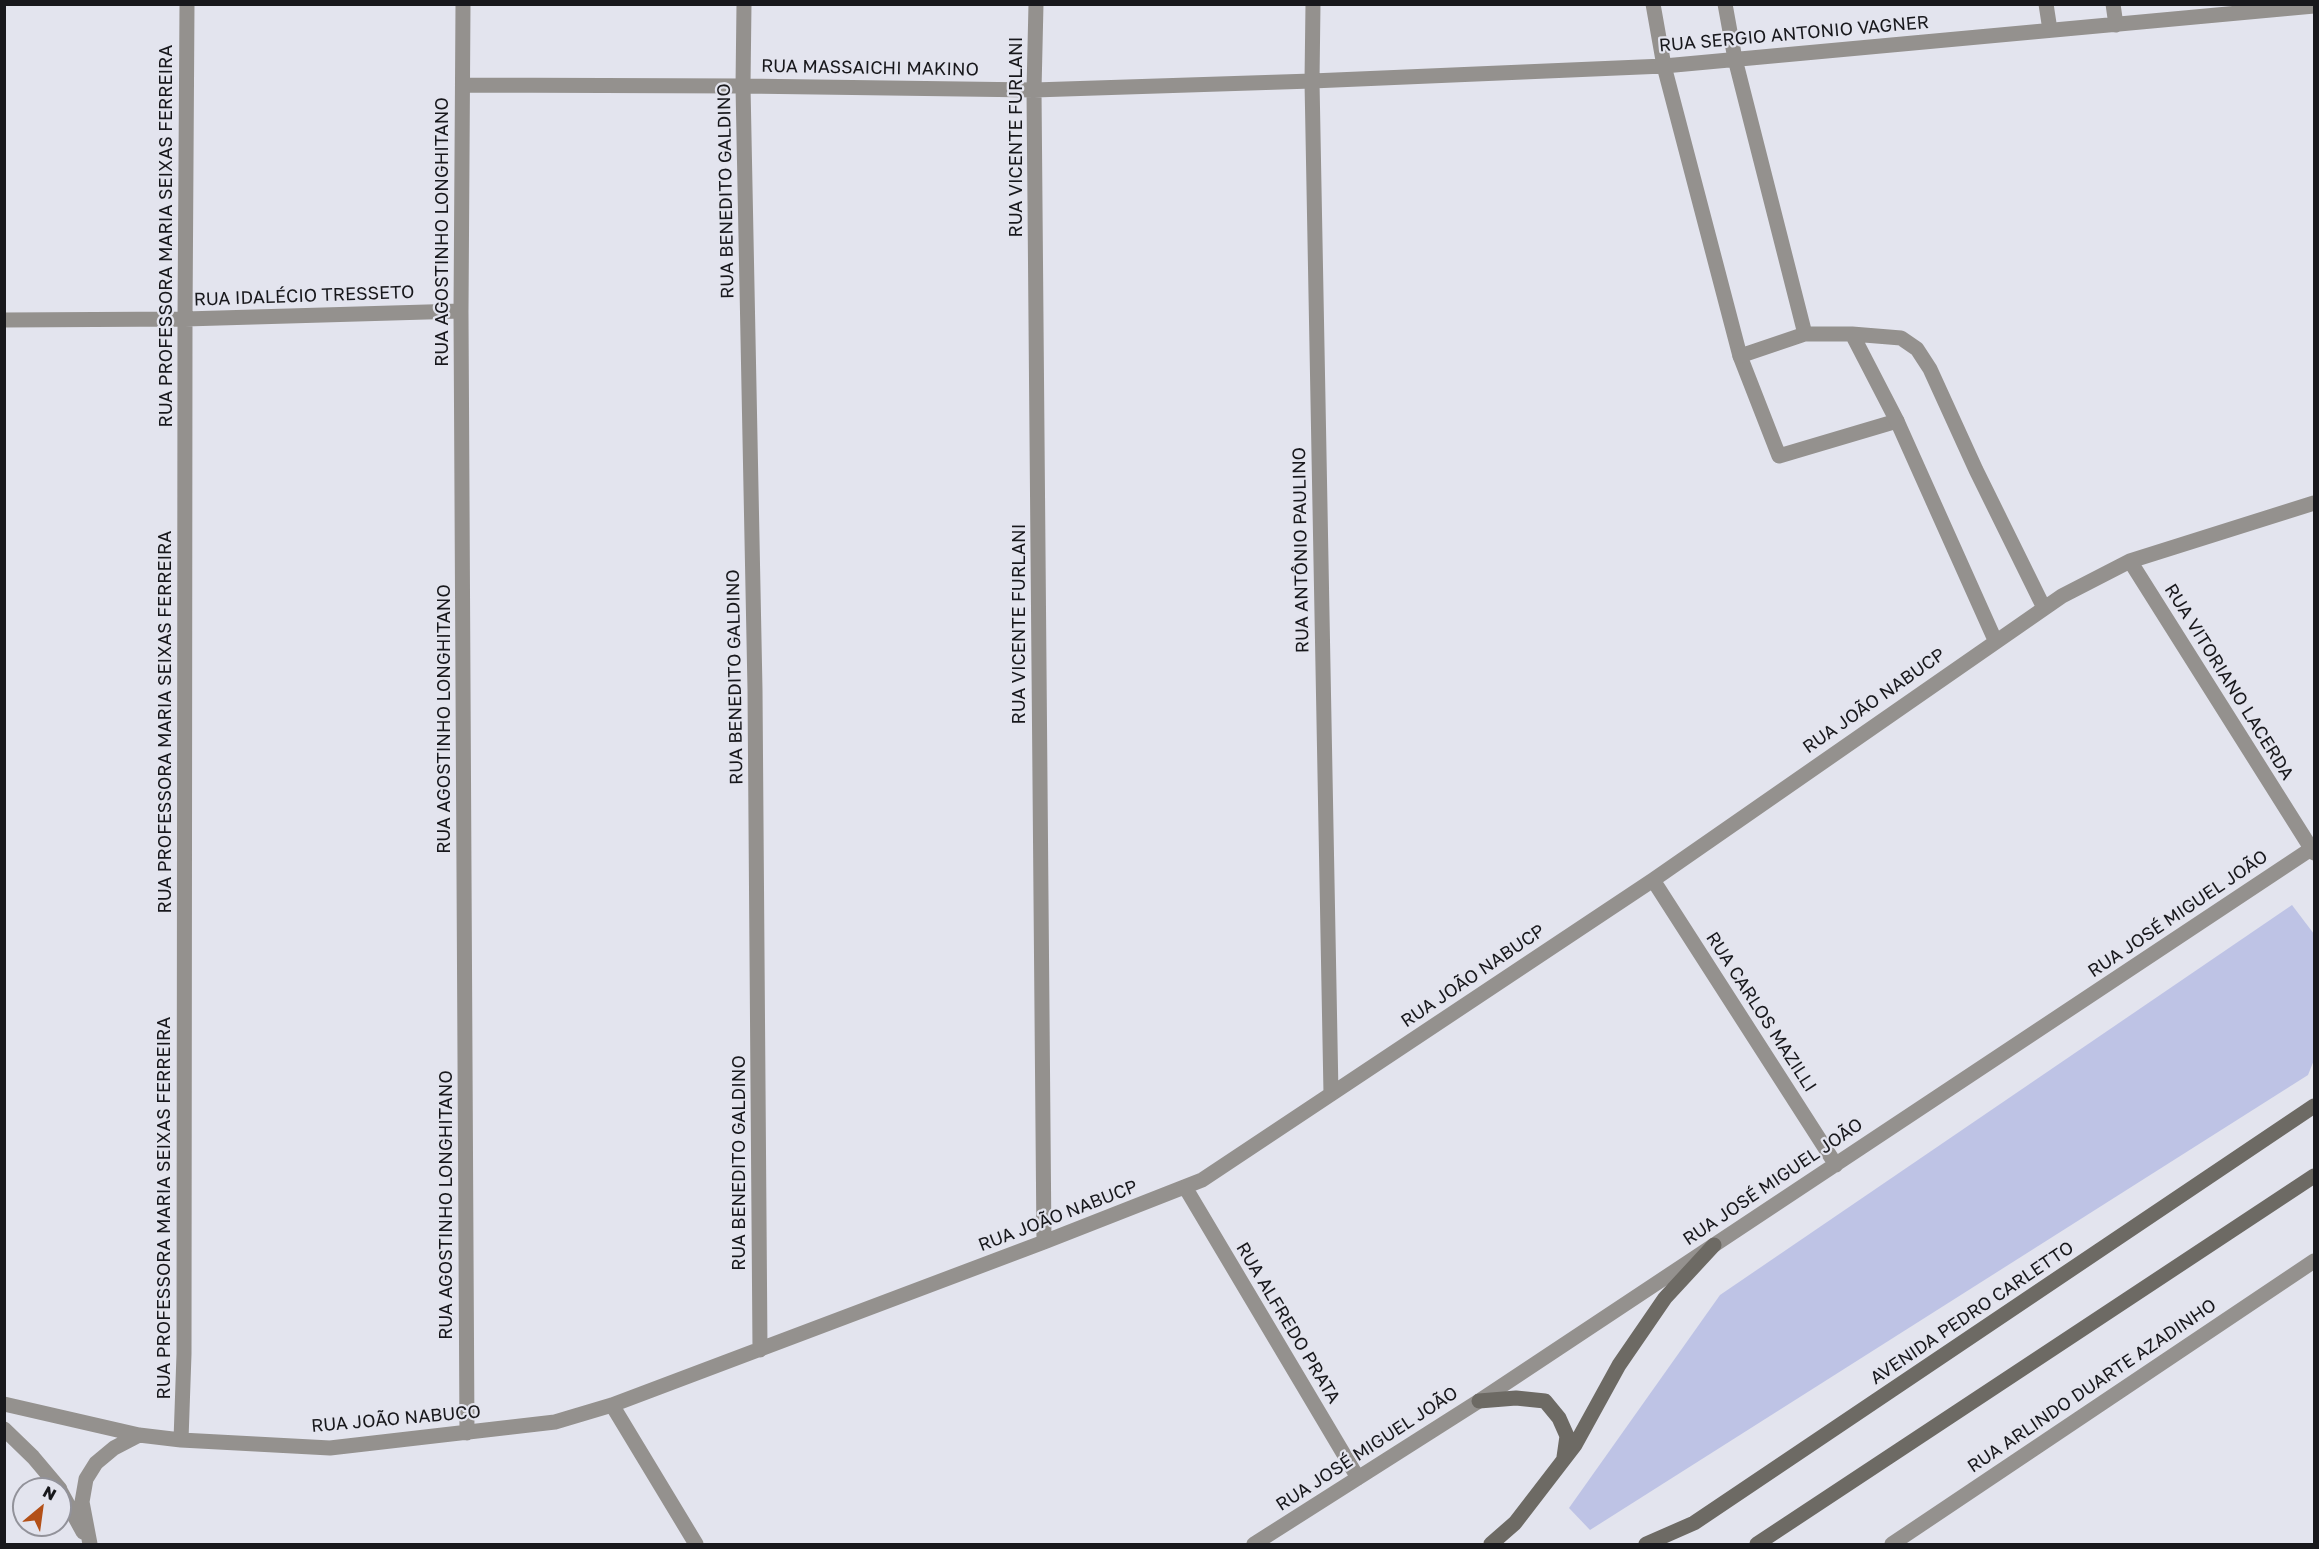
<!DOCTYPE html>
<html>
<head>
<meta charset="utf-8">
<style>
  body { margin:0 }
  #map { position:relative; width:2319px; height:1549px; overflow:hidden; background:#e3e4ee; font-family:"Golos Text",sans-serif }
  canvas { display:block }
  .frame { position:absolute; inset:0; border:6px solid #18181c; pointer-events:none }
  .north { position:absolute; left:12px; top:1477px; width:60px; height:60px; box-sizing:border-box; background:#e3e4ee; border:2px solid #92929a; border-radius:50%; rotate:29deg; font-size:16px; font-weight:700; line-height:24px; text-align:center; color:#18181c }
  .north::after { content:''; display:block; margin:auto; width:21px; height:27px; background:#b35018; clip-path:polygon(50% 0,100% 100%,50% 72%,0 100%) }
</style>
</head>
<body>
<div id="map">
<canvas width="2319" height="1549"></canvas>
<div class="frame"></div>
<div class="north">N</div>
</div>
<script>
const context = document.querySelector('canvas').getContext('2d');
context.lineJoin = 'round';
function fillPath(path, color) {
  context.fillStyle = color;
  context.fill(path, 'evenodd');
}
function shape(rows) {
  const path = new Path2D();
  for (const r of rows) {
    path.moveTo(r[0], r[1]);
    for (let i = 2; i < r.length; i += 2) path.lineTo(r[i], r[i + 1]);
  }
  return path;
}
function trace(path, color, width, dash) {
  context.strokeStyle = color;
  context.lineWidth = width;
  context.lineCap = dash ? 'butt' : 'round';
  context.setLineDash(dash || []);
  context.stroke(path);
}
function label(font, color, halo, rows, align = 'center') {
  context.font = font + ' "Golos Text",sans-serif';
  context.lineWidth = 4.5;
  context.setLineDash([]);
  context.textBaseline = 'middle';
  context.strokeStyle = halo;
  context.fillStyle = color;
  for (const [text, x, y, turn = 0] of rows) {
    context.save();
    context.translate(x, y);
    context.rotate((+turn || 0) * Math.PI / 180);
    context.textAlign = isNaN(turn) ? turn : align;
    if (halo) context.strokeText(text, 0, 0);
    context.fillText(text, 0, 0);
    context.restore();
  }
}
const green = shape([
  [2292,905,2314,934,2314,1060,2308,1075,1590,1530,1569,1508,1720,1295]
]);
const lane = shape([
  [1740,356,1779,456,1897,421]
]);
const street = shape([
  [463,4,461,311,467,1433],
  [744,4,743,86,755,690,760,1350],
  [1036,4,1034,90,1044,1242],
  [1313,4,1312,81,1331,1094],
  [1653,4,1664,66,1740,356,1805,334],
  [1725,4,1735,59,1805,334,1852,334,1901,338,1917,349,1930,369,1976,470,2044,608],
  [2046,4,2050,30],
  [2113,4,2116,25],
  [463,85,743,86,1034,90,1312,81,1664,66,2314,6],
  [4,320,185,319,461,311],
  [1852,334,1897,421,1995,640],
  [2130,561,2314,853],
  [1653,880,1836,1165],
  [1185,1187,1358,1478],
  [4,1404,139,1435,181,1440,330,1448,555,1422,612,1405,1044,1242,1202,1180,1653,880,2062,596,2130,561,2314,503],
  [612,1405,696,1544],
  [4,1429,33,1457,60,1489],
  [181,1440,184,1354,185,319,187,4],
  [60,1490,83,1532],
  [90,1544,82,1502,86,1479,96,1463,114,1448,139,1435],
  [1254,1544,1479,1401,2311,849],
  [1892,1544,2314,1261]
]);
const secondary = shape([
  [1479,1401,1516,1398,1545,1401,1559,1418,1567,1436,1564,1457],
  [1491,1544,1515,1523,1575,1445,1619,1365,1665,1298,1714,1245],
  [1646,1544,1694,1523,2314,1106],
  [1757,1544,2314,1176]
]);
const streetNames = [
  ["RUA SERGIO ANTONIO VAGNER",1794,34,-5],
  ["RUA MASSAICHI MAKINO",870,68,1],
  ["RUA VICENTE FURLANI",1016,137,-90],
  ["RUA BENEDITO GALDINO",726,191,-91],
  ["RUA AGOSTINHO LONGHITANO",442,232,-90],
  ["RUA PROFESSORA MARIA SEIXAS FERREIRA",166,236,-90],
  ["RUA IDALÉCIO TRESSETO",304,296,-2],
  ["RUA ANTÔNIO PAULINO",1301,550,-91],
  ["RUA VICENTE FURLANI",1019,624,-90],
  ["RUA BENEDITO GALDINO",735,677,-91],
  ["RUA VITORIANO LACERDA",2229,682,58],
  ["RUA JOÃO NABUCP",1874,701,-35],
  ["RUA AGOSTINHO LONGHITANO",444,719,-90],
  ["RUA PROFESSORA MARIA SEIXAS FERREIRA",165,722,-90],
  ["RUA JOSÉ MIGUEL JOÃO",2178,914,-34],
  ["RUA JOÃO NABUCP",1473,976,-34],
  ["RUA CARLOS MAZILLI",1761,1012,57],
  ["RUA BENEDITO GALDINO",739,1163,-90],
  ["RUA JOSÉ MIGUEL JOÃO",1773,1182,-34],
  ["RUA AGOSTINHO LONGHITANO",446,1205,-90],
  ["RUA PROFESSORA MARIA SEIXAS FERREIRA",164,1208,-90],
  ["RUA JOÃO NABUCP",1058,1216,-21],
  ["AVENIDA PEDRO CARLETTO",1972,1313,-34],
  ["RUA ALFREDO PRATA",1288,1323,59],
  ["RUA ARLINDO DUARTE AZADINHO",2092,1386,-34],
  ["RUA JOÃO NABUCO",396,1419,-5],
  ["RUA JOSÉ MIGUEL JOÃO",1367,1449,-33]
];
fillPath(green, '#bec3e5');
trace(lane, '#94918e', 15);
trace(street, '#94918e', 15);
trace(secondary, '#6d6a64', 15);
label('18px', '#18181c', '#e3e4ee', streetNames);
</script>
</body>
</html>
